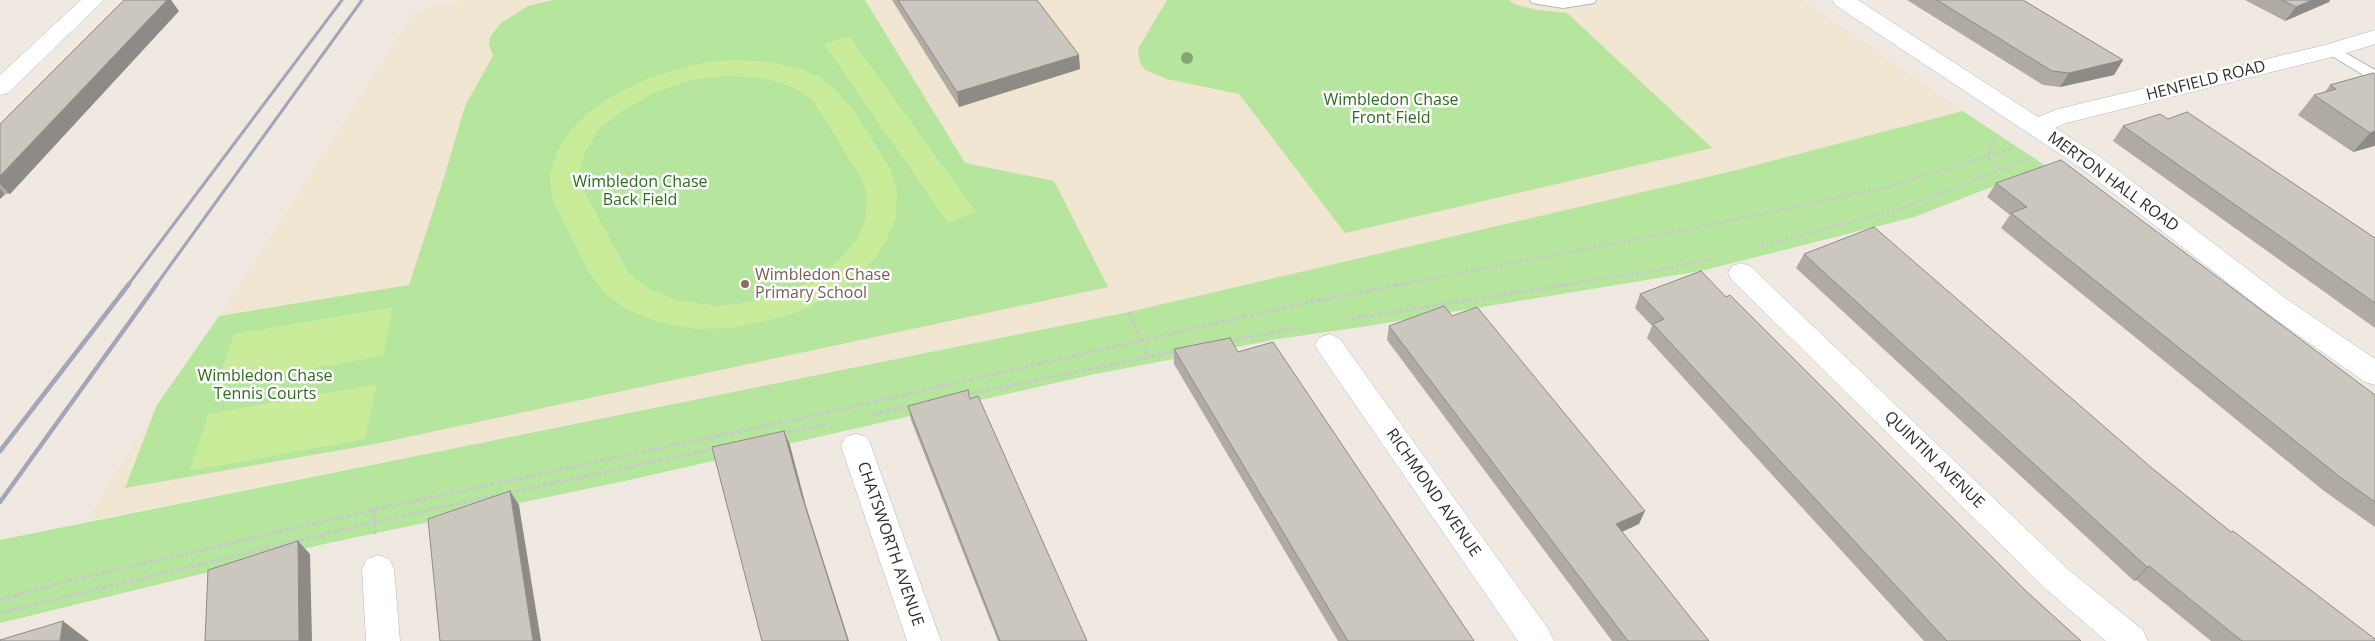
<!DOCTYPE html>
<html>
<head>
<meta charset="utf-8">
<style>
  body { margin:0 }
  canvas { display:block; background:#efe9e1 }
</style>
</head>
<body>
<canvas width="2375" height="641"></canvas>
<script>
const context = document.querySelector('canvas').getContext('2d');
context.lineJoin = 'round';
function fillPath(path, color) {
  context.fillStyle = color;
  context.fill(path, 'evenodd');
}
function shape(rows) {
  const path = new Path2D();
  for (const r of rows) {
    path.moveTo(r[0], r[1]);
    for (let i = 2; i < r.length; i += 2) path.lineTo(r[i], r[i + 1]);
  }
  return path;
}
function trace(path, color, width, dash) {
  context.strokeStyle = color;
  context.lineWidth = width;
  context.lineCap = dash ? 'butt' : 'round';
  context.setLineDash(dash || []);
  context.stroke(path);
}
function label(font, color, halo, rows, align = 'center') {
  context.font = font + ' "Open Sans",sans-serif';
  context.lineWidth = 5;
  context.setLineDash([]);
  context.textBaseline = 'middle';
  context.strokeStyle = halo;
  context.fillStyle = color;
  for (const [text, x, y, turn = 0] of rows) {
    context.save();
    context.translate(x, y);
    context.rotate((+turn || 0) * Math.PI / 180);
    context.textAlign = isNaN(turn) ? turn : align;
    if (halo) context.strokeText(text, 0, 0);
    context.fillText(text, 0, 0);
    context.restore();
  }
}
const education = shape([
  [463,0,1803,0,1963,111,1737,170,1129,312,86,521,157,405,219,316,414,12]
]);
const green = shape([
  [553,0,865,0,965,163,1054,181,1108,287,375,444,125,488,157,405,219,316,409,285,446,171,465,106,493,56,489,44,490,37,500,24,528,6],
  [1167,0,1509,0,1514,4,1537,10,1567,13,1712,148,1345,233,1239,94,1167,79,1145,70,1140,62,1138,49],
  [1963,111,2046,166,1914,217,1701,271,1361,327,1278,339,1095,374,629,480,324,544,0,623,0,540,1129,312,1737,170]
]);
const pitch = shape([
  [849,36,976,212,948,223,824,44],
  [736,60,767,62,796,67,820,77,836,90,851,107,889,166,897,189,896,217,888,237,876,257,851,282,829,296,798,312,770,320,733,328,695,329,661,323,627,310,604,292,590,274,552,198,550,175,557,152,570,131,589,112,612,96,647,79,681,68,707,62],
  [723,76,753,77,779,82,798,90,813,101,860,176,867,194,866,218,858,238,840,259,818,276,787,293,758,301,718,306,676,300,648,288,629,274,584,191,579,171,585,152,599,129,623,110,654,93,691,80],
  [393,307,383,356,217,385,234,334],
  [377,384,365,439,190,471,208,414]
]);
const pathFar1 = shape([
  [1994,138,1987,156,1999,169],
  [1761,246,1903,208,2028,159],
  [1397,285,1695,228,1888,187,2012,148],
  [1562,285,1664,269,1711,259]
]);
const path = shape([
  [1129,312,1148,356],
  [1350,319,1570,284],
  [1229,341,1299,327],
  [965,395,1176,351],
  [872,414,910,406],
  [781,434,829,424],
  [508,493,717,448],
  [373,510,375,534],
  [0,600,60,583,373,510,843,409,1304,303,1403,284],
  [0,613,374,522,502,494]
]);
const service = shape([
  [1530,0,1596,0,1594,3,1563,8,1532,3,1530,0],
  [2332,45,2375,70,2375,82,2327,53,2324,50,2332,45]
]);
const minor = shape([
  [81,0,104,0,8,93,0,95,0,75,81,0],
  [1832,0,1858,0,2038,117,2058,109,2325,45,2375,30,2375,44,2340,55,2066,123,2055,128,2099,156,2288,300,2375,359,2375,385,2365,382,2268,314,2081,168,1835,5,1832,0],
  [1741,263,1750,266,2070,571,2143,630,2148,641,2106,641,2048,591,1732,280,1728,273,1732,266,1741,263],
  [1329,334,1339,338,1549,630,1554,641,1518,641,1319,352,1315,345,1319,338,1329,334],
  [856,434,867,437,871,446,941,641,907,641,841,446,845,437,856,434],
  [378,555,389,559,394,569,400,641,366,641,362,569,367,559,378,555]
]);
const railFar1 = shape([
  [128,285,342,0],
  [156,285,362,0]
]);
const rail = shape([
  [0,451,129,284],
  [0,502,157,284]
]);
const trees = [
  [1187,58]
];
const wall = shape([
  [892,0,1037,0,1080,69,959,107],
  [1907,0,2023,0,2123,60,2114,75,2060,87,2043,85],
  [2245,0,2330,0,2329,2,2285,21],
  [179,11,10,194,5,194,0,199,0,124],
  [2375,74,2375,146,2374,146,2353,152,2298,115,2314,95,2325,92,2330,85],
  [2168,119,2375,238,2375,328,2113,141,2123,126],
  [1996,183,2375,395,2375,527,2324,491,2001,228,2010,215,1987,197],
  [1804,254,2153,469,2231,532,2375,641,2211,641,2136,580,2134,581,1796,268],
  [1640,294,1726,297,2027,592,2081,641,1924,641,1647,338,1652,326,1635,308],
  [1389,326,1639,524,1622,532,1709,641,1612,641,1387,340],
  [1174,349,1238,352,1474,641,1338,641,1174,364],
  [970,399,1087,641,998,641,911,420,908,406]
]);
const shadedWall = shape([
  [167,0,171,0,179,11,10,194,0,184,0,176],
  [2312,0,2330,0,2329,2,2285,21,2296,7],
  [1079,55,1080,69,959,107,957,92],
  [2123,60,2114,75,2060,87,2069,73],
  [2375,131,2375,145,2374,146,2353,152,2370,133],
  [0,189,5,194,0,199],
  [784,431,790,445,806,506,849,641,848,641,801,493],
  [510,491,519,505,541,641,533,641],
  [1645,511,1639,524,1610,537,1616,524],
  [298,541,310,554,312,641,299,641],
  [2149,566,2136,580,2134,581,2147,567],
  [63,621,89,641,60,641]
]);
const building = shape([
  [124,0,167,0,0,176,0,124,124,0],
  [898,0,1037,0,1079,55,957,92,898,0],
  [1937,0,2023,0,2123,60,2069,73,2052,71,1937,0],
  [2282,0,2312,0,2296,7,2282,0],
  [2373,73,2375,74,2375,131,2370,133,2314,95,2336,89,2330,85,2373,73],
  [2187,112,2375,238,2375,303,2123,126,2160,114,2168,119,2187,112],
  [2061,160,2375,395,2375,502,2340,477,2011,213,2027,207,1996,183,2061,160],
  [1874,227,2153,469,2231,532,2233,531,2375,639,2375,641,2242,641,2149,566,2147,567,1804,254,1874,227],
  [1701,271,1726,297,1730,295,2027,592,2081,641,1947,641,1653,324,1664,319,1640,294,1701,271],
  [1444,306,1452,316,1477,307,1645,511,1616,524,1709,641,1628,641,1389,326,1444,306],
  [1230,338,1238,352,1273,342,1474,641,1348,641,1174,349,1230,338],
  [968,390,970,399,978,396,1087,641,1000,641,908,406,968,390],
  [784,431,801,493,848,641,762,641,712,447,784,431],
  [510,491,533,641,440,641,428,519,510,491],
  [298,541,299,641,205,641,208,570,298,541],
  [63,621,60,641,0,641,0,640,63,621]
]);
const markers = [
  [745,284,5,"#8d6e63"]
];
const streetNames = [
  ["HENFIELD ROAD",2206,81,-14],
  ["MERTON HALL ROAD",2113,182,36],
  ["QUINTIN AVENUE",1934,460,44],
  ["RICHMOND AVENUE",1433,493,55],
  ["CHATSWORTH AVENUE",890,544,71]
];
const parkNames = [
  ["Wimbledon Chase",1391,100],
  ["Front Field",1391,118],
  ["Wimbledon Chase",640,182],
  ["Back Field",640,200],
  ["Wimbledon Chase",265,376],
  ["Tennis Courts",265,394]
];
const educationNames = [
  ["Wimbledon Chase",755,275],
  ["Primary School",755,293]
];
fillPath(education, '#f0e6d1');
fillPath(green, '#b6e59e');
fillPath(pitch, '#c9ec9a');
trace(service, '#b4b7c1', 2);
trace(minor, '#b4b7c1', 1);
trace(pathFar1, '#c9c9c9', 2.5, [3, 2]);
trace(path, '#c9c9c9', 3, [4.5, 2.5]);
fillPath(service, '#fff');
fillPath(minor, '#fff');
trace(railFar1, '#a3a6b8', 3);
trace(rail, '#a3a6b8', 4.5);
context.fillStyle = '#84a574';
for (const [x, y] of trees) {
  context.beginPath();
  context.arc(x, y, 6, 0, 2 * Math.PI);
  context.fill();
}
fillPath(wall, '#afaba4');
fillPath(shadedWall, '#8e8b86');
fillPath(building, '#cbc7bf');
trace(building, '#8e8b86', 1);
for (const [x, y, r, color] of markers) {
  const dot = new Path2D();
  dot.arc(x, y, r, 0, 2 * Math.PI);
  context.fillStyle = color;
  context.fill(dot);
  trace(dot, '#fff', 2);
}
label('16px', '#2e2e2e', '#fff', streetNames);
label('16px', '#2c6e1b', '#fff', parkNames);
label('16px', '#785e54', '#fff', educationNames, 'left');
</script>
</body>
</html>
